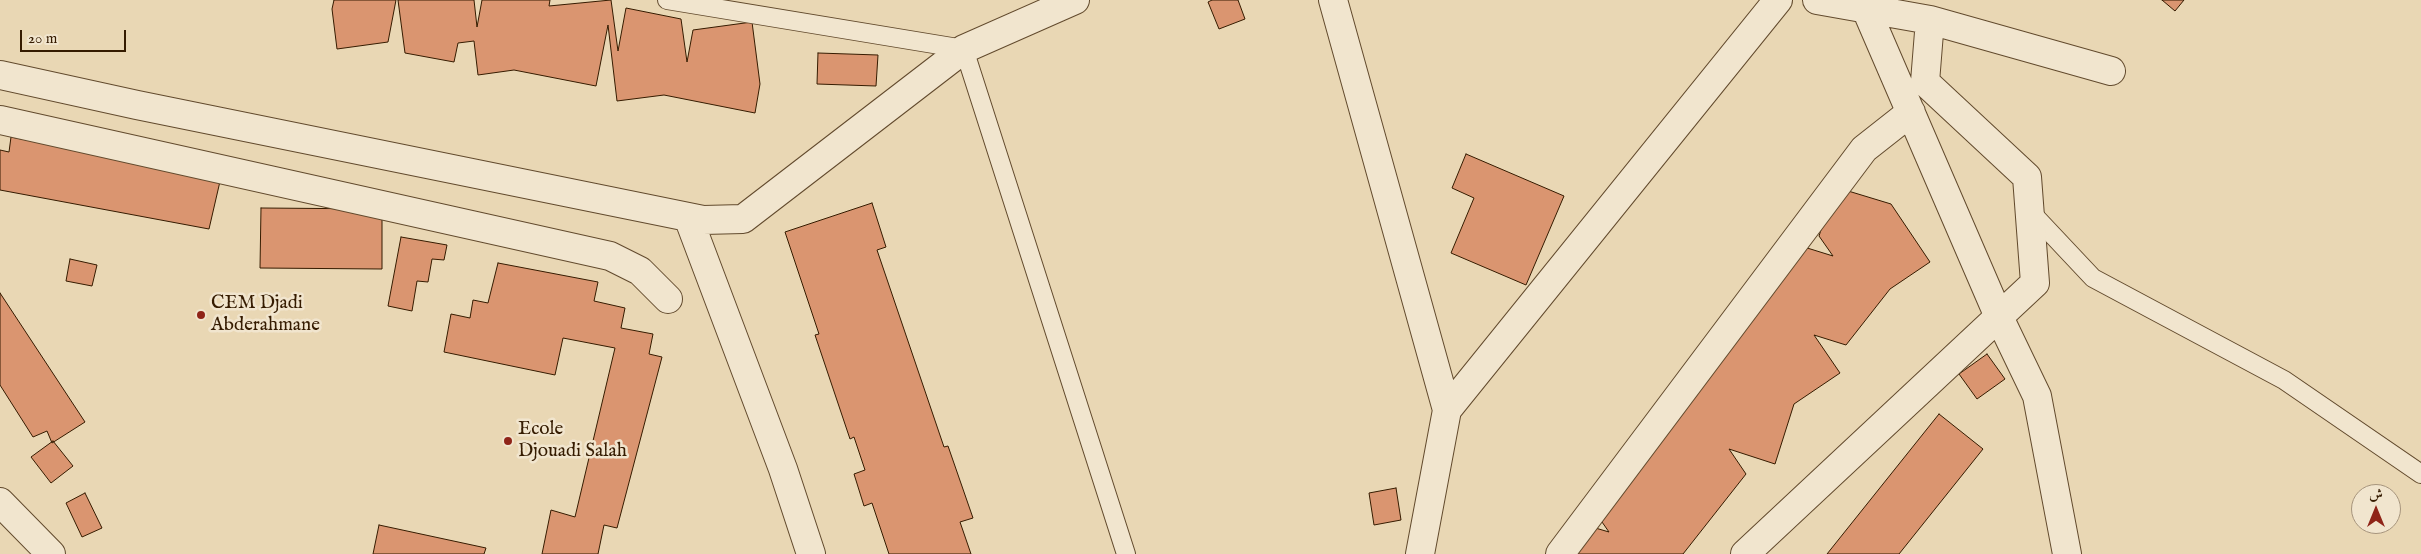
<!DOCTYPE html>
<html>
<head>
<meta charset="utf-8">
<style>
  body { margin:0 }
  #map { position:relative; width:2421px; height:554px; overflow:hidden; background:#e9d7b4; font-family:"IM FELL English",Amiri,serif }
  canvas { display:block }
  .north { position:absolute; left:2351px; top:484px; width:50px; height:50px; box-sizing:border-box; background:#f1e5ce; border:1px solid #a6947c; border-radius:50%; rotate:0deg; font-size:14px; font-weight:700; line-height:20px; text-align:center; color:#351b00 }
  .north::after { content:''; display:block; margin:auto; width:18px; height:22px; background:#8f2418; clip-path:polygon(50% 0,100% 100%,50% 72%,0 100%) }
  .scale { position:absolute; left:20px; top:30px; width:106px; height:22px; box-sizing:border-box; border:2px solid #351b00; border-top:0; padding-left:6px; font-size:15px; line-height:18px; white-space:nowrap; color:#351b00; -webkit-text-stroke:4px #f1e5ce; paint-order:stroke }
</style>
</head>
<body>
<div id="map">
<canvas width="2421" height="554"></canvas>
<div class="north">ش</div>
<div class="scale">20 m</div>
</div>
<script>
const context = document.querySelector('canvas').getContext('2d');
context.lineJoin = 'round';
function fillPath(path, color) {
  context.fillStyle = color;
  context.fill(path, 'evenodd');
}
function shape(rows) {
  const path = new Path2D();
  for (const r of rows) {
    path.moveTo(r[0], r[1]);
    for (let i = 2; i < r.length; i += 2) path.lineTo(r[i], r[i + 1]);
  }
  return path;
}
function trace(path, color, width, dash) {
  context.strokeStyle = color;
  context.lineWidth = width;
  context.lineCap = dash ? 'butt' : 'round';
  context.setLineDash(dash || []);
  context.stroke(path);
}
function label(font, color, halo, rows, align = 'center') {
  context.font = font + ' "IM FELL English",serif';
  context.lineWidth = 5;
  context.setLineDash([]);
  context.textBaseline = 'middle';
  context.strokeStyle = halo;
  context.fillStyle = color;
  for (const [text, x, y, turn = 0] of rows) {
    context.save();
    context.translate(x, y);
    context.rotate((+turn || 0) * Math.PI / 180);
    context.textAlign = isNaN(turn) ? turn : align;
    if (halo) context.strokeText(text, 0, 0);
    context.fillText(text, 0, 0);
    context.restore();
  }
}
const building = shape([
  [334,0,396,0,388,42,337,49,332,9,334,0],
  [398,0,474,0,477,27,482,0,550,0,549,6,611,0,618,51,626,8,681,19,687,62,693,30,752,22,760,84,755,113,664,95,617,101,608,25,596,86,514,70,478,75,474,41,458,43,454,62,405,53,398,0],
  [1212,0,1238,0,1245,19,1219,29,1208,2,1212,0],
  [2162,0,2184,0,2175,11,2162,0],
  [818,53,878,55,876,86,817,84,818,53],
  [11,137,221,177,209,229,0,190,0,150,9,152,11,137],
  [1466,154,1564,196,1526,285,1451,253,1474,198,1452,188,1466,154],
  [1835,187,1891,204,1930,262,1890,289,1846,345,1814,335,1840,373,1794,404,1775,464,1729,449,1746,474,1683,554,1565,554,1575,522,1609,532,1588,502,1645,463,1653,440,1804,247,1833,256,1819,236,1835,187],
  [872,203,886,247,877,250,944,447,948,446,973,518,960,522,971,554,889,554,872,503,864,506,854,474,865,470,854,437,850,439,815,335,819,334,785,232,872,203],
  [261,208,382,209,382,269,260,268,261,208],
  [401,237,447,245,444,260,432,259,428,282,417,281,412,311,388,306,401,237],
  [70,259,97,265,92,286,66,281,70,259],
  [498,263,598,282,594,301,625,308,621,328,653,334,649,354,662,357,617,528,604,525,598,554,542,554,551,510,575,517,615,348,563,338,555,375,444,352,451,314,470,318,473,300,488,303,498,263],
  [0,293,85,422,52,443,47,431,33,437,0,385,0,293],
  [1987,354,2005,379,1977,399,1959,374,1987,354],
  [1939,414,1983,449,1899,554,1827,554,1939,414],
  [53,441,73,466,51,483,31,457,53,441],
  [1396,488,1401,520,1374,525,1369,493,1396,488],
  [85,493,102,528,82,537,66,503,85,493],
  [379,525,486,548,484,554,373,554,379,525]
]);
const lane = shape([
  [667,0,964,49,1126,554],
  [2029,210,2093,278,2284,380,2421,474]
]);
const street = shape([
  [1333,0,1447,410,1420,554],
  [1817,0,1930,20,2111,71],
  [1866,9,1999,317,2037,396,2067,554],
  [0,75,137,105,703,220,743,219,964,49,1075,0],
  [0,120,610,256,640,271,668,299],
  [688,217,783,469,811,554],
  [1447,410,1778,0],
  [0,502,51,554],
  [1560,554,1864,149,1911,112],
  [1745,554,2035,283,2027,177,1925,82,1930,20]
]);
const markers = [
  [201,315,5,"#8f2418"],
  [508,441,5,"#8f2418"]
];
const poiNames = [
  ["CEM Djadi",211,304],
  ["Abderahmane",211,326],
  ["Ecole",518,430],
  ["Djouadi Salah",518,452]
];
fillPath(building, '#da9570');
trace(building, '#351b00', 1);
trace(lane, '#624a2d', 20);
trace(street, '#624a2d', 30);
trace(lane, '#f1e5ce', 18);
trace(street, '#f1e5ce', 28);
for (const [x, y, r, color] of markers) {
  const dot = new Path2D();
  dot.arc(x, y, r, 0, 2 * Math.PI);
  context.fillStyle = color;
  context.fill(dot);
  trace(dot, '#f1e5ce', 2);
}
label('19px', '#351b00', '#f1e5ce', poiNames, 'left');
</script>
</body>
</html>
